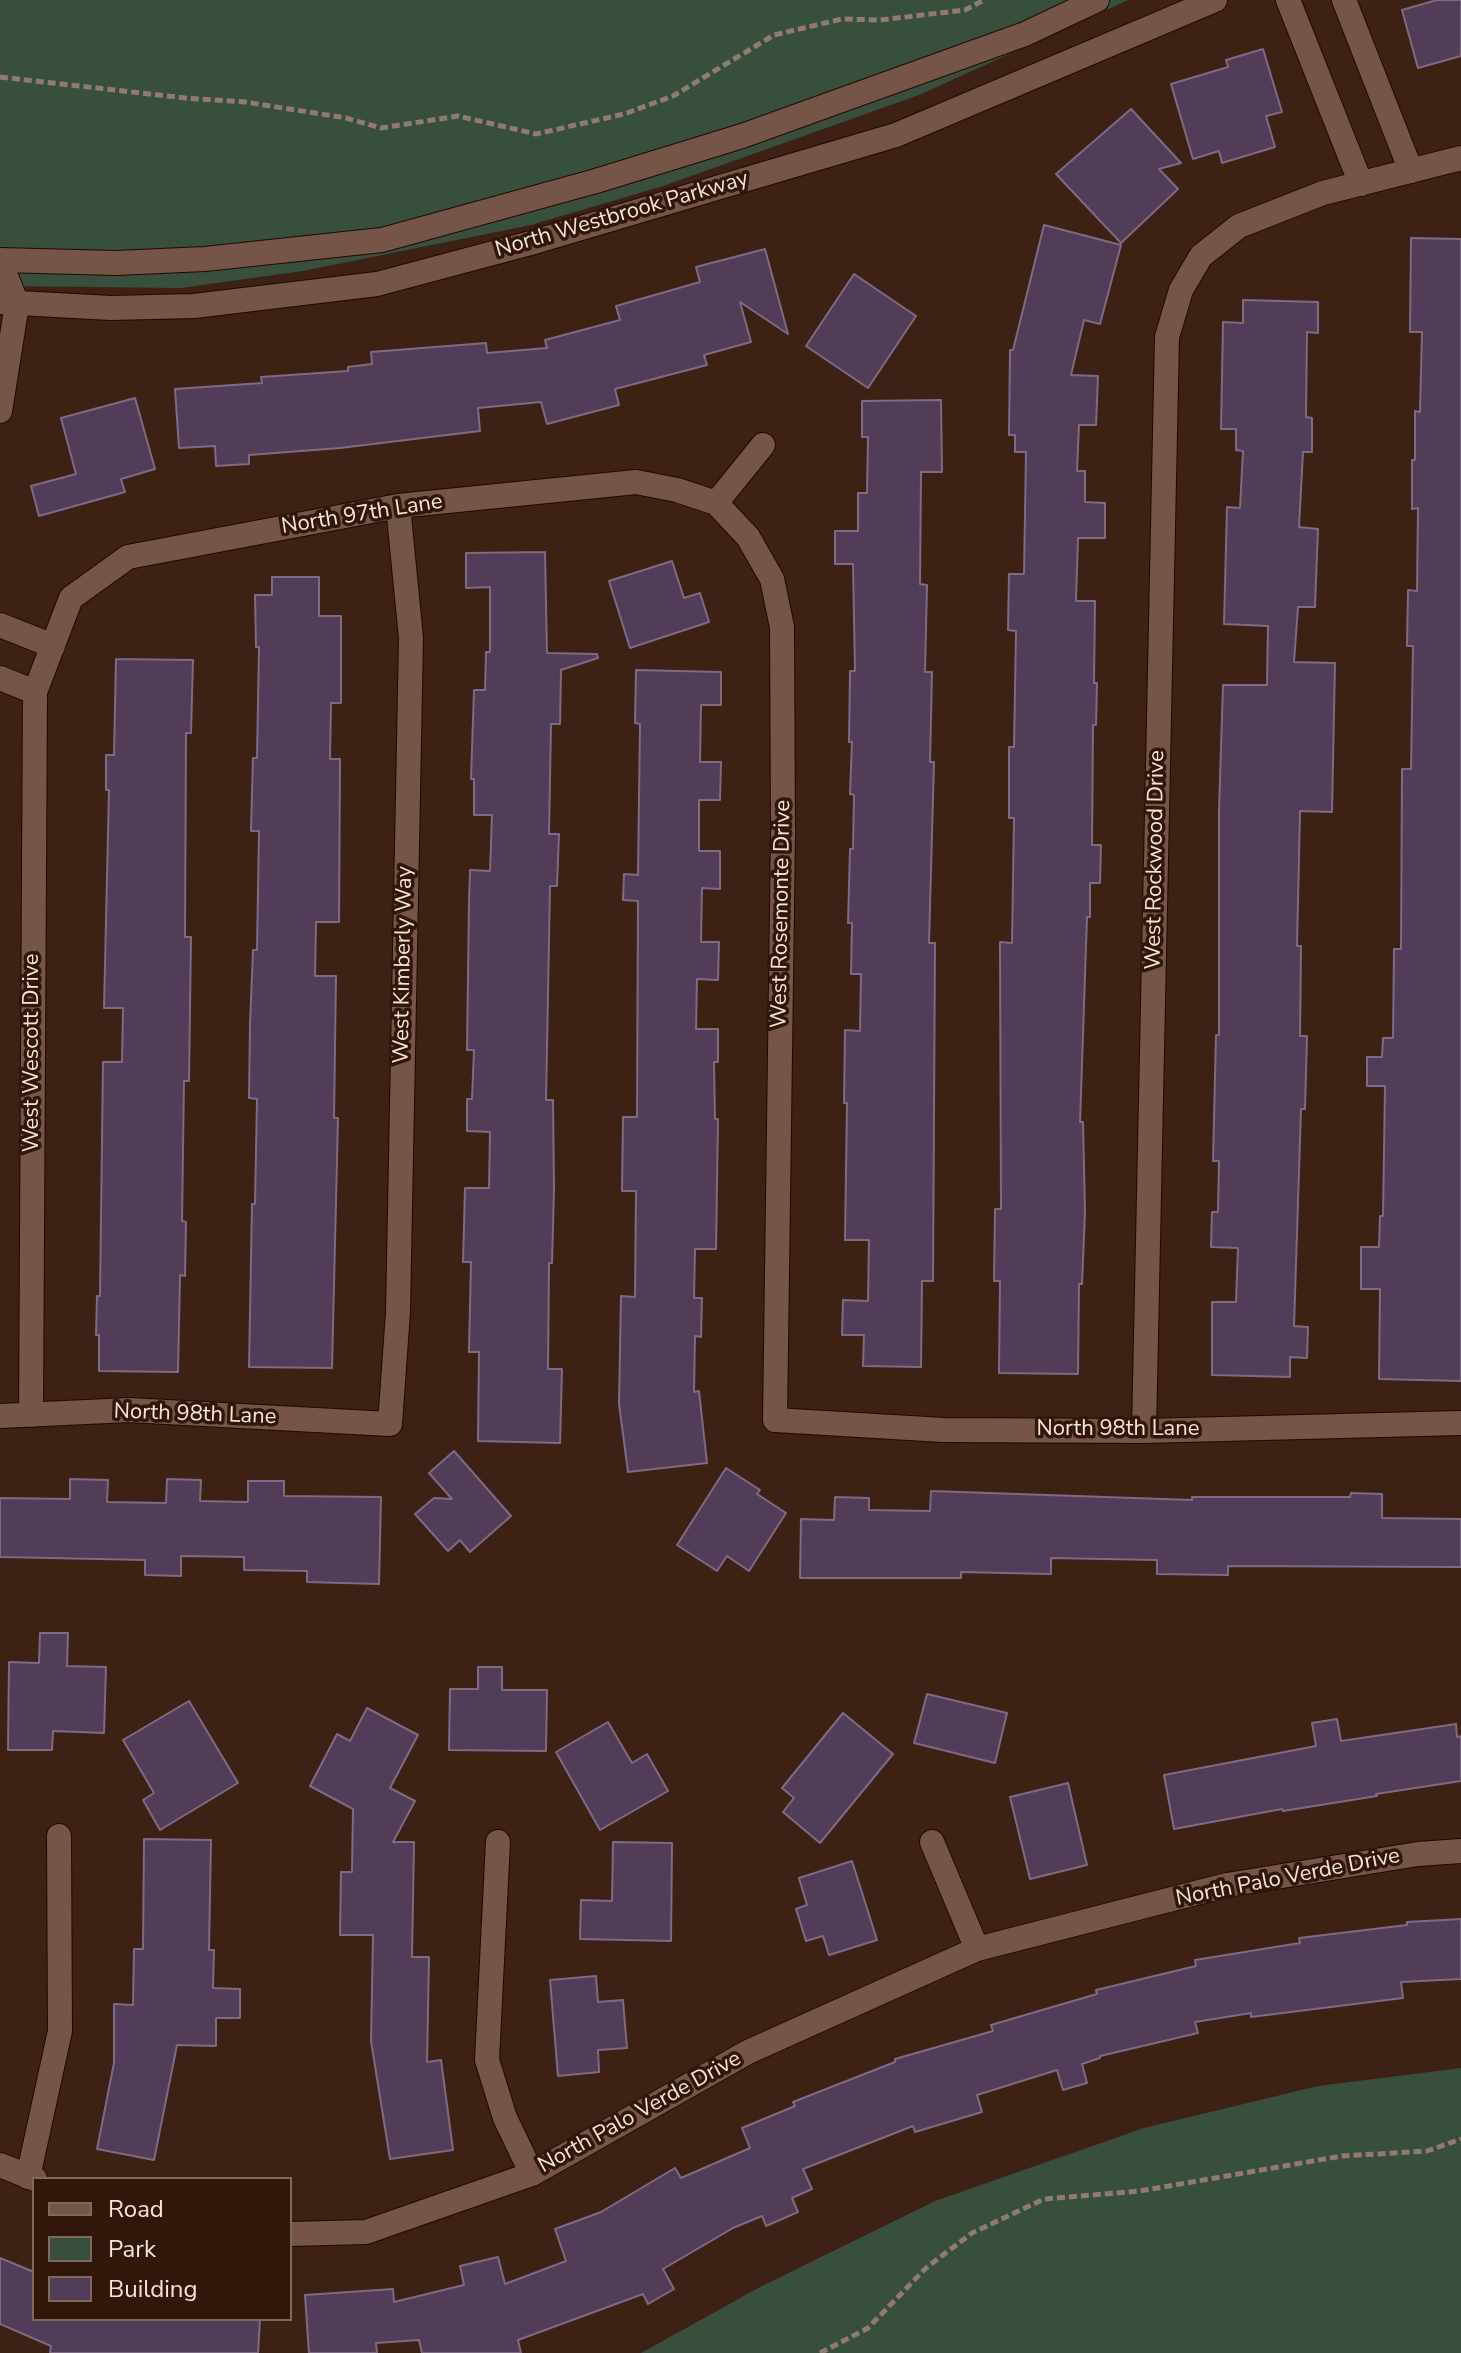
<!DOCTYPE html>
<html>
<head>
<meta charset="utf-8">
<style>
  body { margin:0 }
  #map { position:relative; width:1461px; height:2353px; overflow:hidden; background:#3c2114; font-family:"Nunito Sans",sans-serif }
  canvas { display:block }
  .legend { position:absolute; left:32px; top:2177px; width:260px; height:144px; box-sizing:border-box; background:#31170a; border:2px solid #7f695d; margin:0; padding:10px 14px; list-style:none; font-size:24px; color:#f5e3da }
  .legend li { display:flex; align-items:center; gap:16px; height:40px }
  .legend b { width:40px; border:2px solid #7f695d }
</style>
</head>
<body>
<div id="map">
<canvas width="1461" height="2353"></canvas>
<ul class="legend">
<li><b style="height:10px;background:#745547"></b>Road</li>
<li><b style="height:22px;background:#374f3c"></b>Park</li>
<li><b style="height:22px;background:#513d57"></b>Building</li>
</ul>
</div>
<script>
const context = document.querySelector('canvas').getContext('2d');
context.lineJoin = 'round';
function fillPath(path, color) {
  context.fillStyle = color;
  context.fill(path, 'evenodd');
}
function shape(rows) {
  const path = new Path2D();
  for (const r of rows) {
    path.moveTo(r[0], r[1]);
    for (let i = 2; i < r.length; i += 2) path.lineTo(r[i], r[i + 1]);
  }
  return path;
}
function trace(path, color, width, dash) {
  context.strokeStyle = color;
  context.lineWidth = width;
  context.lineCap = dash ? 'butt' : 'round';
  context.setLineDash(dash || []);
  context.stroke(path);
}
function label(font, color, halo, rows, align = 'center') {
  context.font = font + ' "Nunito Sans",sans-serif';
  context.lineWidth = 7;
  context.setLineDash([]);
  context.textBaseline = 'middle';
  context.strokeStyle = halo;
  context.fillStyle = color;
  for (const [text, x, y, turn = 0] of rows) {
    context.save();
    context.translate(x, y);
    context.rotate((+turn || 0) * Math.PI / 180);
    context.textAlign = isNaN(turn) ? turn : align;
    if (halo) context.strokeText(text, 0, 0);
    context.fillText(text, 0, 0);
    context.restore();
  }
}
const green = shape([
  [0,0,1128,0,919,95,663,186,531,225,303,271,181,288,0,286],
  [1461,2068,1461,2353,641,2353,760,2287,935,2201,1144,2128,1318,2086]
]);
const building = shape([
  [1437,0,1461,0,1461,56,1418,68,1402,10,1437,0],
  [1263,49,1282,112,1266,116,1275,147,1222,163,1219,151,1193,159,1171,84,1228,67,1226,60,1263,49],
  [1131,109,1181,163,1159,169,1178,189,1121,243,1056,174,1131,109],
  [1044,225,1121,245,1100,324,1084,320,1071,375,1098,376,1096,425,1079,425,1077,471,1085,471,1085,502,1105,503,1105,538,1078,538,1076,601,1095,601,1094,683,1097,683,1096,725,1093,725,1092,845,1101,845,1100,883,1090,883,1090,917,1087,917,1080,1122,1083,1122,1085,1212,1082,1284,1079,1284,1078,1374,999,1373,1000,1281,994,1281,995,1209,1001,1209,1000,942,1012,943,1014,818,1009,818,1009,747,1014,747,1016,631,1008,630,1009,574,1024,574,1026,452,1015,452,1015,435,1009,435,1010,350,1013,350,1044,225],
  [1411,238,1461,239,1461,1381,1379,1379,1380,1289,1361,1289,1361,1247,1379,1247,1380,1216,1383,1216,1385,1086,1367,1086,1367,1057,1382,1057,1383,1038,1393,1038,1394,949,1401,949,1402,769,1411,769,1413,646,1407,646,1408,590,1417,591,1418,508,1412,509,1412,460,1415,460,1415,411,1420,412,1422,332,1410,332,1411,238],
  [765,249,788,334,740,302,751,342,704,355,707,365,615,389,619,405,547,424,541,402,478,408,480,431,340,448,249,455,249,464,216,466,215,446,179,448,175,389,262,383,261,377,348,371,348,367,372,364,371,352,486,343,487,353,547,348,545,340,620,320,616,306,700,282,696,267,765,249],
  [854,274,916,316,868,388,806,346,854,274],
  [1243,300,1318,302,1318,333,1307,332,1306,417,1312,418,1312,452,1303,452,1299,527,1318,529,1315,607,1298,607,1294,662,1335,663,1332,812,1300,811,1297,946,1301,946,1300,1036,1307,1036,1305,1109,1301,1109,1294,1326,1308,1327,1307,1358,1290,1357,1290,1377,1212,1375,1212,1302,1236,1302,1238,1248,1211,1247,1212,1212,1218,1212,1219,1161,1213,1161,1216,1035,1219,1035,1219,810,1223,685,1267,685,1268,626,1224,624,1227,507,1240,508,1243,451,1236,450,1236,429,1221,429,1223,322,1243,323,1243,300],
  [135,398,155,469,121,479,125,492,39,516,31,486,76,474,61,418,135,398],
  [941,400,942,472,921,472,920,584,927,585,925,672,932,672,930,762,934,762,929,943,935,943,933,1281,922,1281,921,1367,863,1366,864,1335,842,1335,843,1300,868,1301,869,1240,845,1240,847,1103,844,1103,845,1030,860,1031,861,974,851,974,852,923,848,923,850,849,853,849,854,795,850,794,852,742,849,742,850,671,855,671,853,564,835,564,835,531,858,531,858,493,867,493,868,437,862,437,862,401,941,400],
  [545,552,547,653,597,654,598,658,561,670,560,724,551,724,549,834,559,834,557,886,550,886,546,1100,553,1100,554,1189,552,1263,549,1263,548,1369,562,1369,560,1443,478,1441,479,1352,469,1352,471,1262,463,1262,465,1188,489,1188,490,1132,467,1131,467,1099,472,1099,474,1050,467,1050,469,903,470,870,490,871,492,815,474,815,474,779,471,779,474,690,485,690,486,652,490,652,490,587,466,588,466,553,545,552],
  [672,561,684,598,700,593,709,622,630,648,609,581,672,561],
  [272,577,319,577,319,616,341,616,341,703,331,703,330,759,340,759,339,922,316,922,315,976,336,976,334,1118,338,1118,332,1368,249,1367,252,1204,255,1204,257,1099,249,1098,250,1025,253,950,257,950,259,831,251,831,253,758,257,758,259,647,256,647,255,595,272,595,272,577],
  [116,659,193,660,191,733,186,733,185,937,191,937,189,1081,184,1081,182,1221,186,1222,185,1276,180,1275,178,1372,99,1371,99,1335,96,1335,97,1296,100,1296,103,1062,122,1062,123,1008,104,1008,109,790,106,790,106,755,114,755,116,659],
  [636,670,721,672,721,705,701,705,700,762,721,762,720,800,699,800,699,851,720,851,720,889,702,888,701,942,719,942,718,980,697,979,696,1029,718,1029,718,1062,714,1062,715,1119,718,1119,716,1249,695,1249,694,1298,702,1298,701,1337,695,1336,694,1392,699,1391,707,1463,628,1472,619,1404,621,1296,635,1297,636,1191,622,1191,623,1117,637,1117,638,901,623,900,624,874,638,875,640,724,635,723,636,670],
  [454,1451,511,1516,470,1552,460,1540,448,1551,415,1514,434,1498,452,1499,429,1473,454,1451],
  [726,1468,760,1490,757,1494,786,1513,749,1571,727,1556,717,1571,677,1545,726,1468],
  [70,1479,108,1480,107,1502,166,1503,167,1479,201,1480,200,1501,248,1502,248,1481,284,1481,284,1496,381,1497,379,1584,307,1582,307,1571,244,1570,244,1557,181,1556,181,1576,145,1575,145,1560,0,1557,0,1498,70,1499,70,1479],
  [931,1491,1192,1500,1192,1497,1350,1497,1351,1493,1382,1494,1382,1518,1461,1519,1461,1567,1228,1566,1228,1575,1157,1574,1157,1560,1051,1558,1051,1574,961,1572,961,1578,800,1578,801,1519,834,1520,835,1497,869,1498,869,1510,930,1511,931,1491],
  [40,1633,68,1633,67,1666,106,1667,104,1733,53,1731,52,1750,8,1750,9,1662,39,1663,40,1633],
  [478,1667,502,1667,502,1690,547,1690,546,1751,449,1750,450,1689,478,1689,478,1667],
  [927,1694,1007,1713,995,1763,914,1743,927,1694],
  [189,1701,238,1783,160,1830,143,1800,154,1793,123,1740,189,1701],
  [367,1708,418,1735,390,1788,415,1801,393,1842,414,1842,412,1957,429,1957,427,2062,441,2060,453,2150,390,2159,371,2041,373,1935,340,1935,341,1872,352,1872,353,1809,310,1786,337,1734,350,1741,367,1708],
  [843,1713,893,1754,820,1843,783,1812,794,1798,782,1788,843,1713],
  [1337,1719,1341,1741,1456,1724,1457,1737,1461,1736,1461,1781,1376,1794,1377,1796,1283,1811,1282,1809,1174,1829,1164,1775,1316,1746,1312,1723,1337,1719],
  [608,1722,632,1763,647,1754,668,1791,600,1830,556,1752,608,1722],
  [1068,1783,1087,1865,1030,1879,1010,1797,1068,1783],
  [144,1839,211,1840,209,1950,214,1950,213,1988,240,1989,240,2018,216,2018,216,2046,177,2045,154,2160,97,2149,114,2063,114,2004,133,2005,134,1949,143,1949,144,1839],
  [613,1842,672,1843,671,1941,580,1939,581,1900,612,1901,613,1842],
  [852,1861,877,1940,829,1955,823,1936,806,1941,796,1909,807,1905,799,1878,852,1861],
  [1461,1919,1461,1979,1401,1982,1403,1998,1251,2017,1251,2013,1195,2022,1198,2033,1100,2056,1100,2058,1082,2064,1087,2083,1063,2090,1057,2070,977,2095,982,2112,915,2132,913,2126,803,2169,812,2189,792,2198,798,2212,766,2226,762,2216,733,2228,663,2269,674,2289,648,2304,643,2294,518,2340,521,2353,422,2353,419,2340,376,2343,377,2353,309,2353,305,2295,393,2289,394,2302,464,2285,460,2266,498,2257,505,2284,566,2261,555,2229,601,2212,675,2168,681,2178,750,2148,742,2128,795,2106,793,2102,895,2062,895,2059,993,2031,991,2025,1097,1994,1096,1990,1196,1966,1195,1960,1300,1943,1299,1938,1407,1925,1407,1922,1461,1919],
  [596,1976,598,2002,623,2000,627,2048,598,2050,599,2072,558,2076,550,1980,596,1976],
  [0,2258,34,2272,34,2319,260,2319,258,2353,50,2353,51,2346,0,2324,0,2258]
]);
const path = shape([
  [0,77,185,98,245,102,346,118,381,128,458,116,536,134,624,114,673,96,774,35,842,19,880,20,965,10,984,0],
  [820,2353,868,2328,926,2268,972,2233,1044,2199,1140,2191,1342,2156,1427,2151,1461,2139]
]);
const minor = shape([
  [1288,0,1361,184],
  [1344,0,1411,171],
  [0,260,116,263,205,259,382,240,596,181,742,136,1025,34,1097,0],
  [0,261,17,304,0,411],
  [0,302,111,308,194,306,377,284,527,244,896,135,1215,0],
  [716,503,763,445],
  [0,625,53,646],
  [0,678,35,692],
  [31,1415,35,692,71,598,128,557,398,506,636,482,677,490,716,503,748,537,772,579,782,627,783,833,775,1420,943,1430,1144,1431,1461,1423],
  [0,1416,129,1410,390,1424,398,1312,411,638,398,506],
  [1144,1431,1167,337,1181,290,1201,256,1239,226,1323,193,1461,158],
  [498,1842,487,2060,505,2118,532,2174],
  [932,1842,977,1949],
  [0,2165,35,2179],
  [28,2177,60,2031,59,1836],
  [290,2234,366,2232,532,2174,748,2052,977,1949,1227,1885,1418,1854,1461,1851]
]);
const streetNames = [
  ["North Westbrook Parkway",622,215,-16],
  ["North 97th Lane",362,515,-9],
  ["West Rockwood Drive",1156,860,-89],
  ["West Rosemonte Drive",782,914,-89],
  ["West Kimberly Way",404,965,-89],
  ["West Wescott Drive",33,1053,-90],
  ["North 98th Lane",195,1415,2],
  ["North 98th Lane",1118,1430],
  ["North Palo Verde Drive",1288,1878,-11],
  ["North Palo Verde Drive",640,2113,-29]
];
fillPath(green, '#374f3c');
fillPath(building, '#513d57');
trace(building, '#7f6a84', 2);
trace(minor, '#210901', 26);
trace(path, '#917a6f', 5, [8, 4]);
trace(minor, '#745547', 24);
label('22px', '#f5e3da', '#31170a', streetNames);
</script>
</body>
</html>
